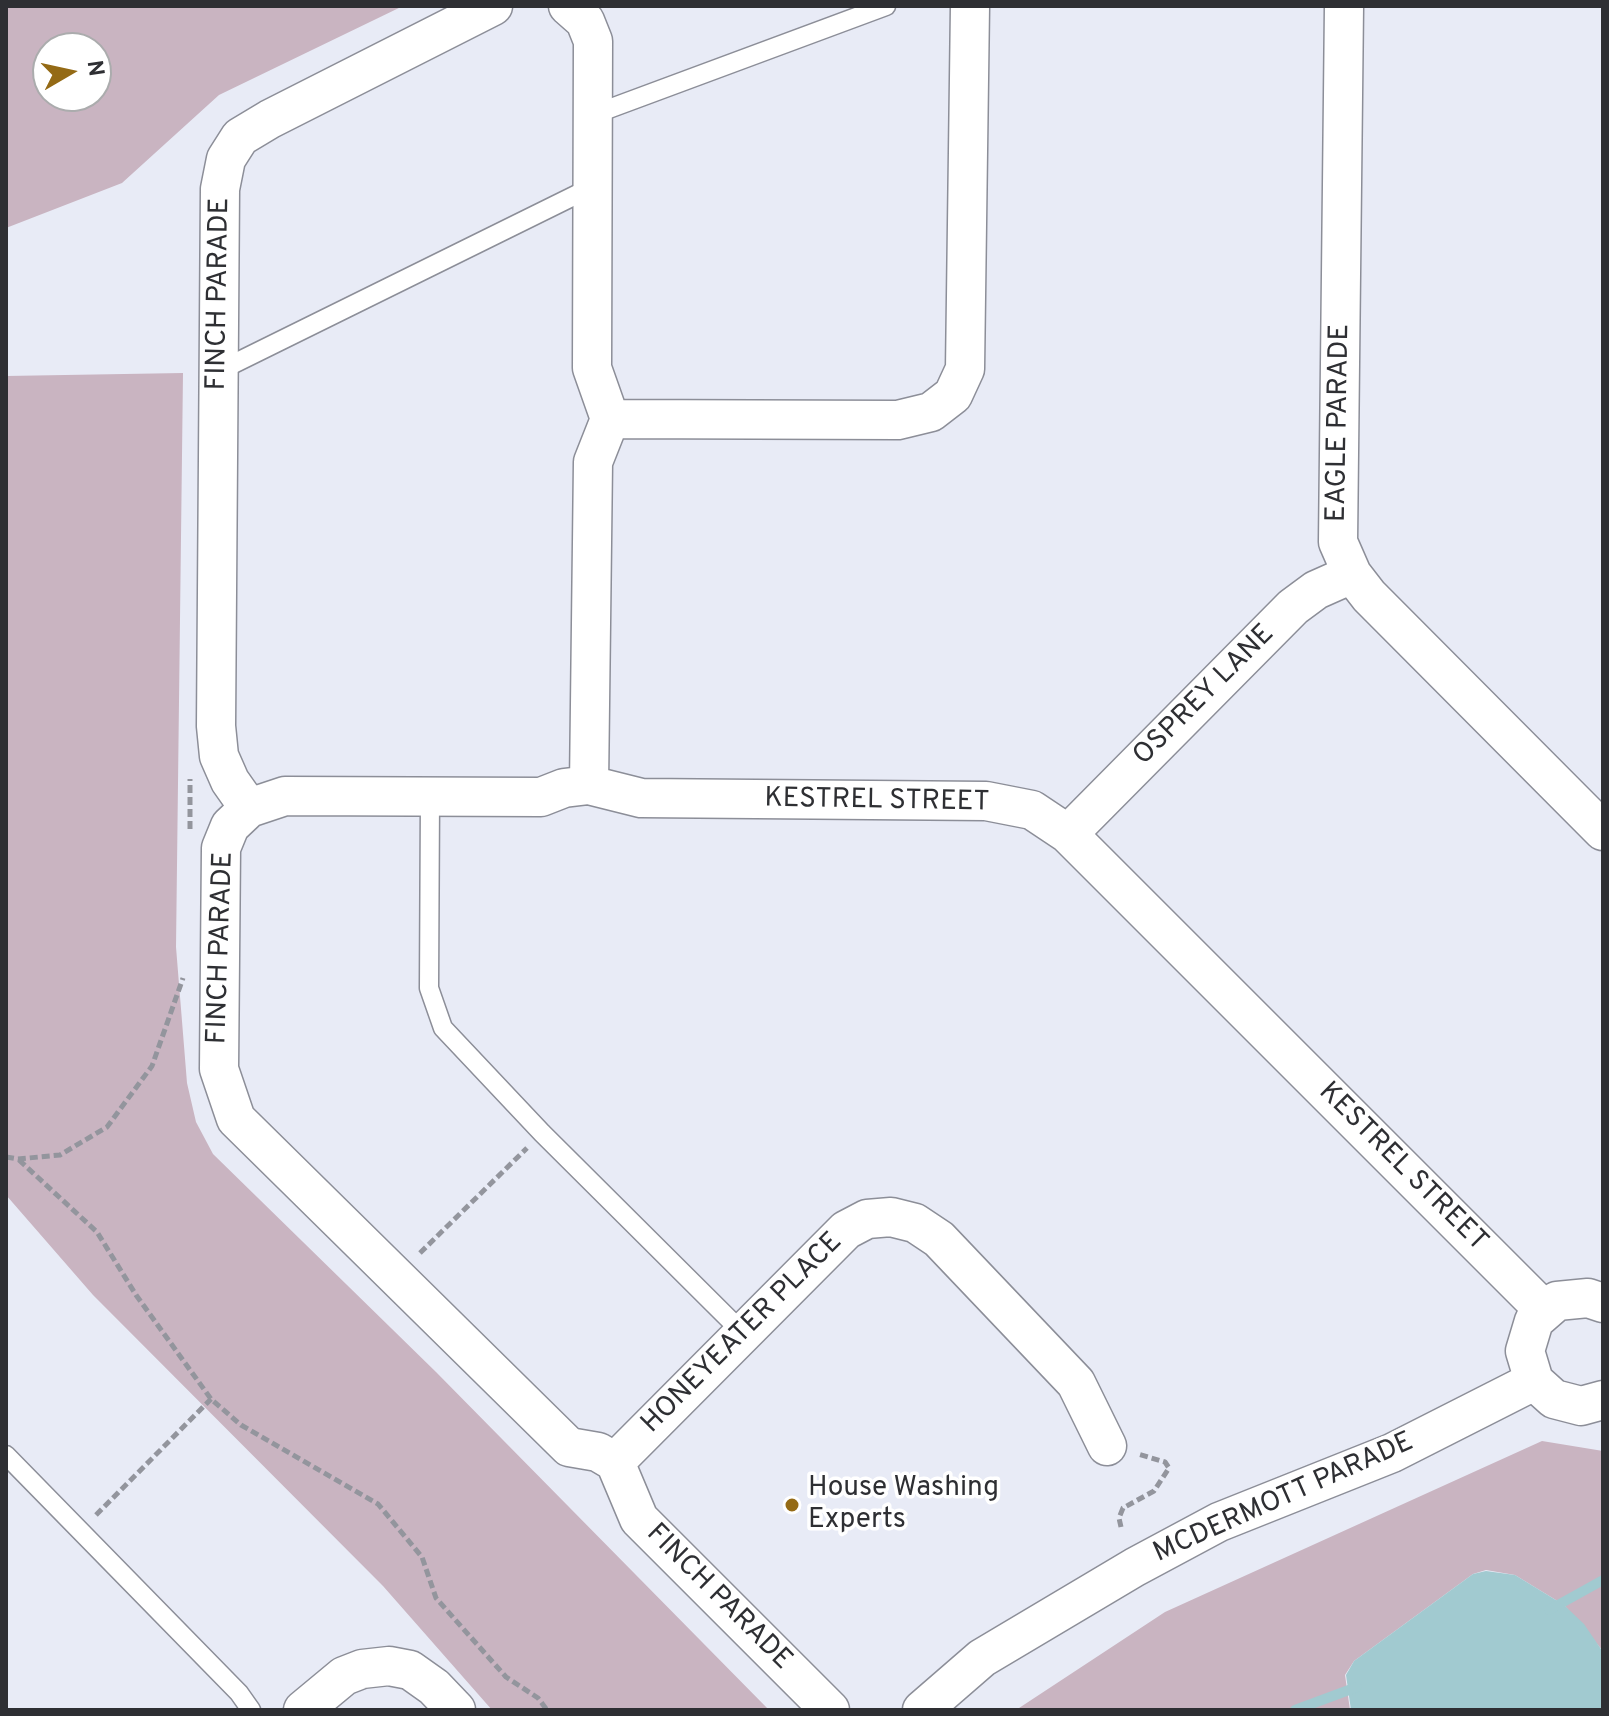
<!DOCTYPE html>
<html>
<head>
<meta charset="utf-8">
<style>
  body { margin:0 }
  #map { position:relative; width:1609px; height:1716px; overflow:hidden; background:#e8ebf6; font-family:Overpass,sans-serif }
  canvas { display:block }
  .frame { position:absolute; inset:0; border:8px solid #2e2f33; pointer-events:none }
  .north { position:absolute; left:32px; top:32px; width:80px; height:80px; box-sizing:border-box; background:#fff; border:2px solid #abacad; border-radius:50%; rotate:81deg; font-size:22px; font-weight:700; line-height:32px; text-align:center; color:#2e2f33 }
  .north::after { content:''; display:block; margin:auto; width:28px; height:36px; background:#946a15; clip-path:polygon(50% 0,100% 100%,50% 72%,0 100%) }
</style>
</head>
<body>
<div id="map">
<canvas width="1609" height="1716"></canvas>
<div class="frame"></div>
<div class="north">N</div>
</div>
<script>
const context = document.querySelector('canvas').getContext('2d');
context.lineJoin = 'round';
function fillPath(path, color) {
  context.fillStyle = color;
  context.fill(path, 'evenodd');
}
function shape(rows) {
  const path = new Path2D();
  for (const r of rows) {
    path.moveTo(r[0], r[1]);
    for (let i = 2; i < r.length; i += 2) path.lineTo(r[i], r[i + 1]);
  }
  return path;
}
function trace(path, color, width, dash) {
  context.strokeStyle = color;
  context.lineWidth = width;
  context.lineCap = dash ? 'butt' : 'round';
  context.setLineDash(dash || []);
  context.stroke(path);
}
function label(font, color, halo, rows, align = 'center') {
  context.font = font + ' Overpass,sans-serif';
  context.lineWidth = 7;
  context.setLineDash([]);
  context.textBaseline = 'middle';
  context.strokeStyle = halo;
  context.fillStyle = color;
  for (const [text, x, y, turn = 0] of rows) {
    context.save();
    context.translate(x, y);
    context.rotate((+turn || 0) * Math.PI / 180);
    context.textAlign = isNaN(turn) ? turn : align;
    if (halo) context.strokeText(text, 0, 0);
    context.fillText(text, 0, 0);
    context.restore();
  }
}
const green = shape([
  [6,6,403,6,219,95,122,183,6,228],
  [48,48,96,48,96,96,48,96],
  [183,373,176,947,187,1083,196,1122,213,1154,436,1372,769,1710,492,1710,383,1586,93,1295,6,1195,6,376],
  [1542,1441,1603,1451,1603,1651,1564,1605,1515,1575,1486,1570,1473,1574,1354,1661,1345,1675,1350,1710,1016,1710,1165,1612]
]);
const water = shape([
  [1486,1571,1515,1575,1564,1605,1584,1624,1603,1652,1603,1710,1351,1710,1346,1675,1354,1661,1473,1574]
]);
const stream = shape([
  [1549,1610,1603,1580],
  [1295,1710,1357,1687]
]);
const path = shape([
  [190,829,190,779],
  [6,1157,18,1159,60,1155,107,1127,152,1066,183,978],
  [19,1160,97,1232,136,1295,211,1399,241,1425,378,1504,422,1557,436,1598,506,1677,538,1698,547,1710],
  [420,1253,527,1148],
  [96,1515,211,1399],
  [1121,1527,1119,1518,1123,1508,1154,1491,1169,1468,1165,1462,1138,1454]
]);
const service = shape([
  [595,114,886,6],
  [219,371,594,186],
  [430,797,429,988,443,1028,542,1133,744,1334],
  [6,1455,239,1693,251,1710]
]);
const minor = shape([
  [568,6,585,21,593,41,592,368,610,419,593,462,589,785],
  [1344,6,1338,542,1352,574,1369,596,1603,831],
  [610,419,898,420,931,412,953,395,965,369,970,6],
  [249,808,230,781,219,756,216,726,220,189,226,159,240,137,270,119,493,6],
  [1068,834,1293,607,1316,590,1352,574],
  [1603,1303,1588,1298,1557,1301,1534,1321,1525,1351,1534,1381,1554,1399,1581,1406,1603,1400],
  [615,1462,846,1230,867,1219,891,1217,915,1223,939,1239,1076,1383,1107,1446],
  [303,1710,344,1676,362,1669,389,1666,410,1670,434,1687,456,1710],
  [830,1710,639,1519,615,1462,598,1452,569,1447,236,1119,219,1069,221,848,230,826,249,808,285,796,541,797,564,788,589,785,641,798,986,801,1032,810,1068,834,1544,1310],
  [922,1710,982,1658,1135,1567,1219,1522,1392,1453,1534,1381]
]);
const markers = [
  [792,1505,8,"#946a15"]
];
const streetNames = [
  ["FINCH PARADE",220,294,-89],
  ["EAGLE PARADE",1340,423,-89],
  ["OSPREY LANE",1205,696,-45],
  ["KESTREL STREET",877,802,1],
  ["FINCH PARADE",222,948,-88],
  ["KESTREL STREET",1402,1168,45],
  ["HONEYEATER PLACE",743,1334,-45],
  ["MCDERMOTT PARADE",1284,1499,-24],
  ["FINCH PARADE",718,1598,45]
];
const poiNames = [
  ["House Washing",808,1489],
  ["Experts",808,1521]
];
fillPath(green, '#c9b4c1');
fillPath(water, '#a1cad0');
trace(stream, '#a1cad0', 10);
trace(service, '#8c8e98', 21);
trace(minor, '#8c8e98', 41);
trace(path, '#93959d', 5, [8, 4]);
trace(service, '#fff', 18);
trace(minor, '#fff', 38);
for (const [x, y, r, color] of markers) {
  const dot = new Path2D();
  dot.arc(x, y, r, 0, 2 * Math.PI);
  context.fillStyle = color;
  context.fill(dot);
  trace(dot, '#fff', 3);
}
label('28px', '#2e2f33', '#fff', streetNames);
label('28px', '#2e2f33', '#fff', poiNames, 'left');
</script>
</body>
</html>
